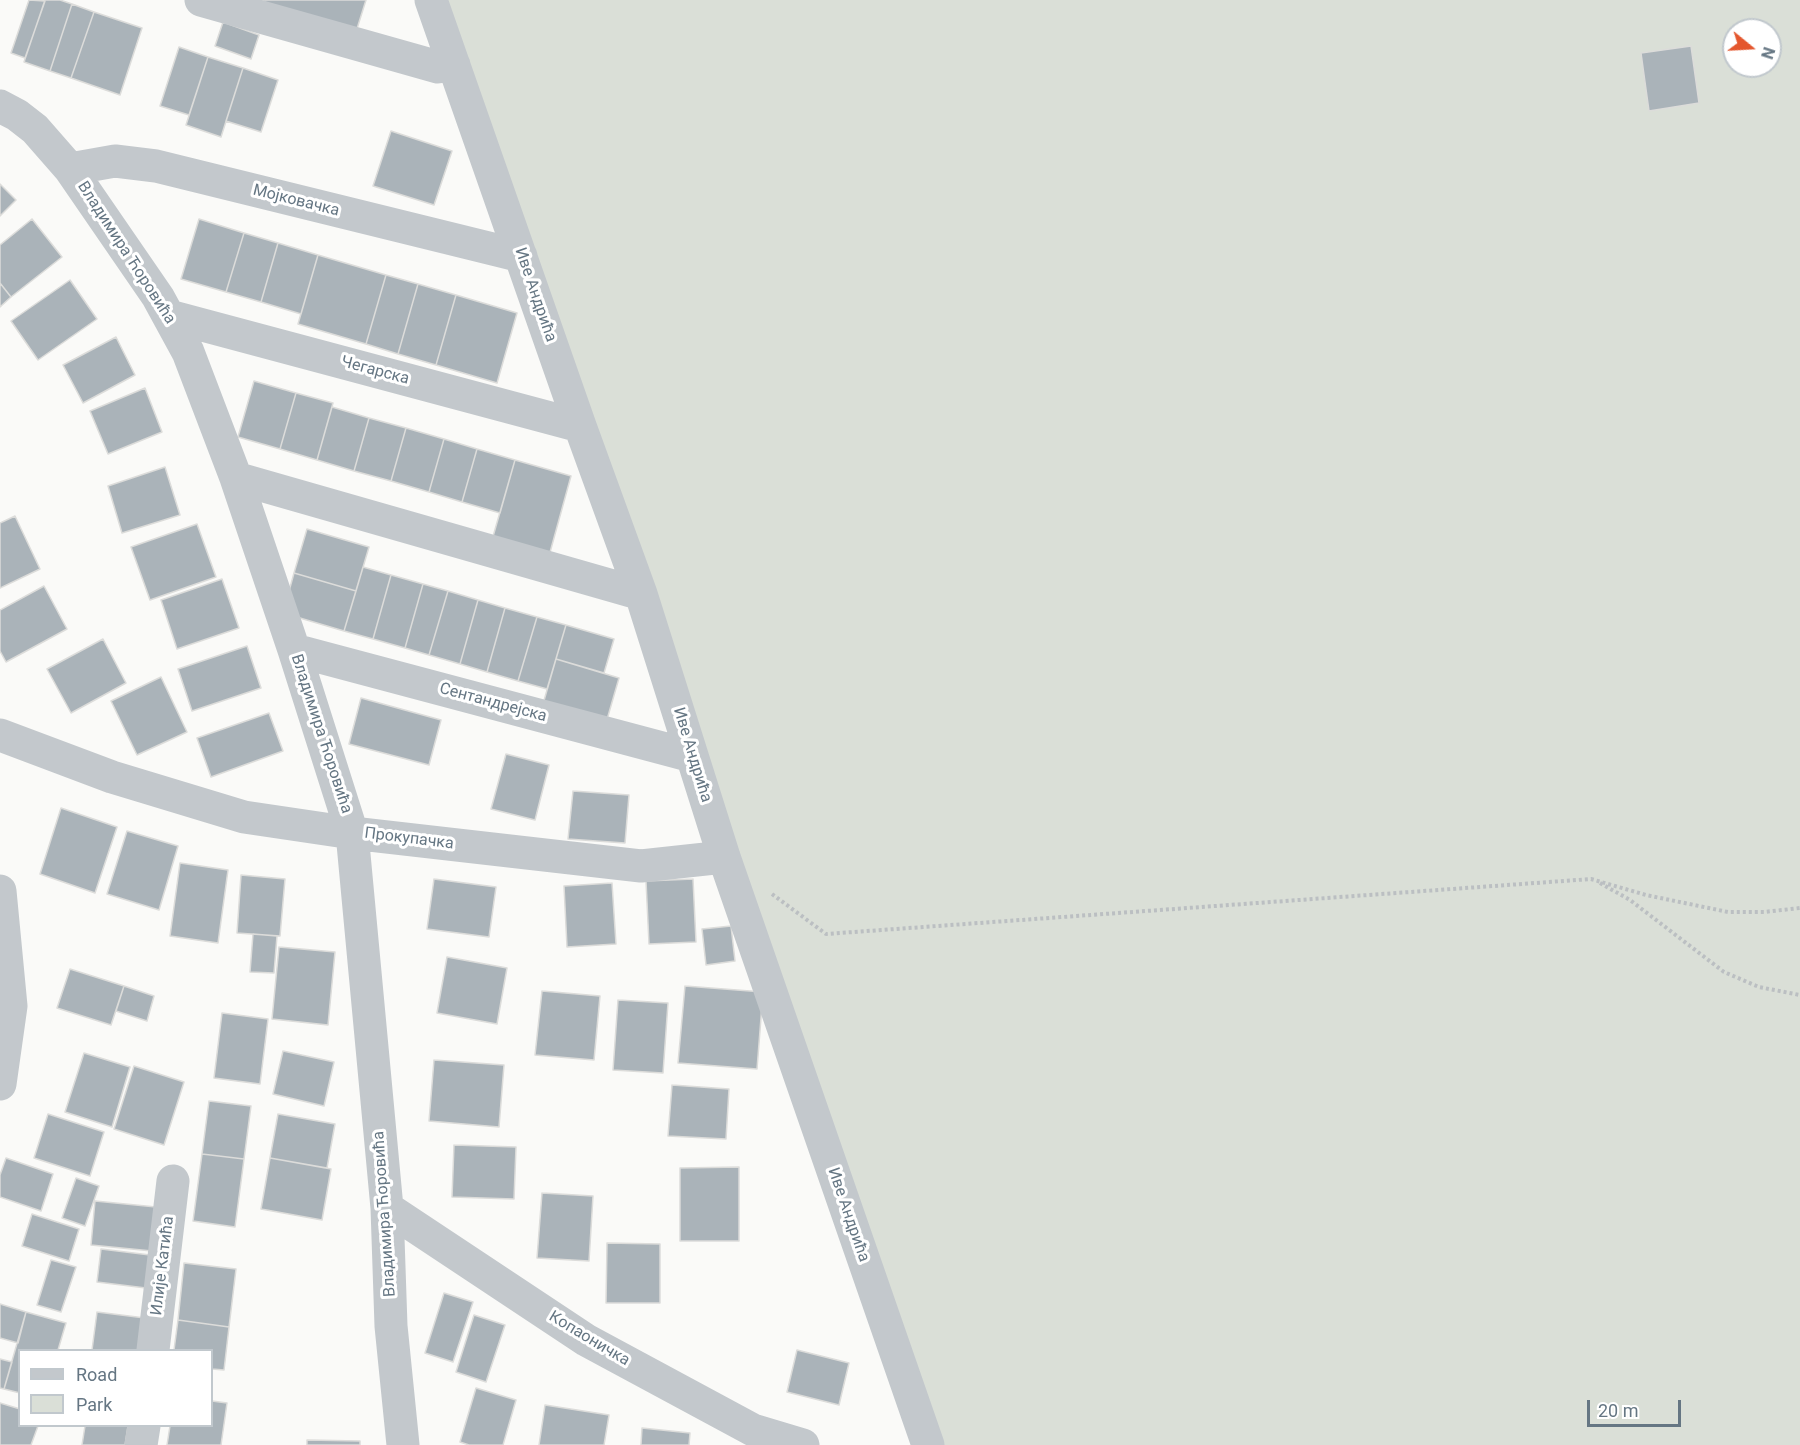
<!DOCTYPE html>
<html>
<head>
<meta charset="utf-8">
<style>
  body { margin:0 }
  #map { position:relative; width:1800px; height:1445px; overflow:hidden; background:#fafaf8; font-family:Roboto,sans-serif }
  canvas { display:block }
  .legend { position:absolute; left:18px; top:1349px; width:195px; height:78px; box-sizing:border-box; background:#fff; border:2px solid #c1c8cd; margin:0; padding:8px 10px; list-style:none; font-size:18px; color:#657683 }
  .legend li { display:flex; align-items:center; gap:12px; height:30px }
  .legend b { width:30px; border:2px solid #c1c8cd }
  .north { position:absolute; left:1722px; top:18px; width:60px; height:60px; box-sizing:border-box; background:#fff; border:2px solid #c1c8cd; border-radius:50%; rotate:108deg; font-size:16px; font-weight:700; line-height:24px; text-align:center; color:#657683 }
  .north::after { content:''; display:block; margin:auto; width:21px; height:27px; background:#e4572e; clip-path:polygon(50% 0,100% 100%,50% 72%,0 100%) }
  .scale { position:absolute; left:1587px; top:1400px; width:94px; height:27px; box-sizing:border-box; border:3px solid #657683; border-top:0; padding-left:8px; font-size:18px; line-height:21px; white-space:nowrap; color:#657683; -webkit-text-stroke:4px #fff; paint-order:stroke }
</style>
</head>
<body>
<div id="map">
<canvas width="1800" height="1445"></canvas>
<ul class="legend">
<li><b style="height:8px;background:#c3c8cc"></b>Road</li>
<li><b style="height:16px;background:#dadfd7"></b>Park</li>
</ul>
<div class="north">N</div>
<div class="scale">20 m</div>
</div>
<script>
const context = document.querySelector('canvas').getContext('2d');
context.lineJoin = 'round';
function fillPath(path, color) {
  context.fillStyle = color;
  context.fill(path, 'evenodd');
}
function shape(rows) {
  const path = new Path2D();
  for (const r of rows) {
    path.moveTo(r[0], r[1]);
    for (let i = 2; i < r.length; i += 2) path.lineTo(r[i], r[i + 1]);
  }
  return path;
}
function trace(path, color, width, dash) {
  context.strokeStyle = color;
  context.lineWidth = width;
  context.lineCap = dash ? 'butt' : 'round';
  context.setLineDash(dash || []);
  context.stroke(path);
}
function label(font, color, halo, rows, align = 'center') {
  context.font = font + ' Roboto,sans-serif';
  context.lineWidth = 6;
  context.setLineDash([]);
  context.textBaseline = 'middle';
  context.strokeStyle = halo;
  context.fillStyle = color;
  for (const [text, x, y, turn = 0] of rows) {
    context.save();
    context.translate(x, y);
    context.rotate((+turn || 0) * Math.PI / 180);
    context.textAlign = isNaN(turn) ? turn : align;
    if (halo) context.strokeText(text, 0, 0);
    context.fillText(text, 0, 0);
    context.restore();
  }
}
const green = shape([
  [431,0,1800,0,1800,1445,928,1445],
  [1734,30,1770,30,1770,66,1734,66]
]);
const building = shape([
  [29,0,45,1,25,58,11,53,29,0],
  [45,0,60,0,72,4,50,71,24,62,45,0],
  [259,0,366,0,355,35,259,0],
  [72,4,94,12,71,78,50,71,72,4],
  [94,12,142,28,120,95,71,78,94,12],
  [223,22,259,35,251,59,215,46,223,22],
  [1691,46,1699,103,1649,111,1641,53,1691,46],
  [179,47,208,57,189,115,160,106,179,47],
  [208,57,243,68,221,137,186,125,208,57],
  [243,68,278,80,261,132,226,121,243,68],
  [391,131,452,151,434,205,373,186,391,131],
  [0,184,16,200,0,216,0,184],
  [32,219,62,257,11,297,0,283,0,245,32,219],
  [199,219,244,233,226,292,181,279,199,219],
  [244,233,278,243,261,302,226,292,244,233],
  [278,243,318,255,301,314,261,302,278,243],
  [318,255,386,275,366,344,298,324,318,255],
  [386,275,418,284,398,354,366,344,386,275],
  [70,280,97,319,38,360,11,321,70,280],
  [0,283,11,297,0,307,0,283],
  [418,284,456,295,436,365,398,354,418,284],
  [456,295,517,313,497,383,436,365,456,295],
  [116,337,135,375,83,403,63,365,116,337],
  [254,381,296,393,280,449,238,437,254,381],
  [145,388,162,432,108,454,90,411,145,388],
  [296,393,333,403,317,460,280,449,296,393],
  [332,407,369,418,354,471,317,460,332,407],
  [369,418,406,428,391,481,354,471,369,418],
  [406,428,444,439,429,492,391,481,406,428],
  [444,439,477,449,462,502,429,492,444,439],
  [477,449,515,460,500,513,462,502,477,449],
  [515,460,571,476,549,556,492,540,515,460],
  [165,467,180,515,122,533,108,486,165,467],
  [15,516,40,569,0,588,0,523,15,516],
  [197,524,216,577,150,600,131,547,197,524],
  [307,529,369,547,356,591,294,573,307,529],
  [363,567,391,575,373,639,344,631,363,567],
  [294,573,356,591,344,631,283,613,294,573],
  [391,575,423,584,405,648,373,639,391,575],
  [222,579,239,628,177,649,161,600,222,579],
  [423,584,448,591,429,655,405,648,423,584],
  [44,586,67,629,6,662,0,651,0,610,44,586],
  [448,591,478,600,460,664,429,655,448,591],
  [478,600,505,608,487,672,460,664,478,600],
  [505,608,537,617,518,681,487,672,505,608],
  [537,617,566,625,547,689,518,681,537,617],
  [566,625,614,639,604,673,556,659,566,625],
  [103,639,126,683,71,713,47,669,103,639],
  [247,646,261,688,192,711,178,669,247,646],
  [556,659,619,678,606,723,543,704,556,659],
  [161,677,187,732,137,755,111,701,161,677],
  [361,698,441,720,429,765,349,744,361,698],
  [269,713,283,751,211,777,197,738,269,713],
  [506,754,549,765,535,820,491,809,506,754],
  [573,791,629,795,625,843,568,839,573,791],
  [61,808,117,827,95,893,40,874,61,808],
  [127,831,178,846,159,910,107,894,127,831],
  [180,863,228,870,218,943,170,936,180,863],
  [241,875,285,879,280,936,237,933,241,875],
  [434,879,496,887,489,937,427,929,434,879],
  [693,879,696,942,649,944,646,881,693,879],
  [612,883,616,944,567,947,564,886,612,883],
  [731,926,735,961,706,965,702,929,731,926],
  [253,934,277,936,274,973,250,972,253,934],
  [279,947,335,952,328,1025,272,1019,279,947],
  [447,957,507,968,497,1024,437,1013,447,957],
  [70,969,124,986,111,1025,57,1008,70,969],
  [124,986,154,996,147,1021,116,1011,124,986],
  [685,986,763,992,757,1069,678,1063,685,986],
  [542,991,600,996,594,1060,535,1055,542,991],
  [618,1000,668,1003,663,1073,613,1070,618,1000],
  [222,1013,268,1019,260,1084,214,1078,222,1013],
  [283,1051,334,1062,324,1106,273,1094,283,1051],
  [84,1053,130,1067,112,1127,65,1112,84,1053],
  [434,1060,504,1065,499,1127,429,1121,434,1060],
  [134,1066,184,1082,164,1145,114,1129,134,1066],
  [672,1085,729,1089,726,1139,668,1136,672,1085],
  [209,1101,251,1106,244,1159,202,1154,209,1101],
  [48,1114,104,1132,90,1176,34,1158,48,1114],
  [278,1114,335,1124,327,1168,270,1158,278,1114],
  [454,1145,516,1147,514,1199,452,1197,454,1145],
  [202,1154,244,1159,235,1227,193,1221,202,1154],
  [6,1158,53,1174,41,1211,0,1197,0,1175,6,1158],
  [270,1158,331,1169,322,1220,261,1209,270,1158],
  [739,1167,739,1241,680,1241,680,1168,739,1167],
  [76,1178,99,1186,85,1226,62,1218,76,1178],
  [542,1193,593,1196,589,1261,537,1258,542,1193],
  [95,1201,156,1207,152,1251,91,1245,95,1201],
  [32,1214,79,1229,69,1261,22,1246,32,1214],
  [607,1243,660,1244,660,1303,606,1303,607,1243],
  [101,1249,150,1255,146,1288,97,1282,101,1249],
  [51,1260,76,1267,61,1312,37,1305,51,1260],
  [184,1263,236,1269,229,1327,178,1320,184,1263],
  [444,1293,473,1302,453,1362,425,1353,444,1293],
  [0,1304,26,1312,18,1343,0,1338,0,1304],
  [26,1312,66,1323,58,1350,20,1350,20,1393,4,1389,26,1312],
  [97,1312,145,1318,140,1350,92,1350,97,1312],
  [474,1315,505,1325,486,1382,456,1372,474,1315],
  [178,1320,229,1327,224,1370,212,1369,212,1350,174,1350,178,1320],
  [797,1350,849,1363,839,1405,787,1392,797,1350],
  [0,1359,12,1362,4,1389,0,1388,0,1359],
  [476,1388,516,1400,503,1445,469,1445,460,1442,476,1388],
  [212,1401,227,1403,221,1445,167,1445,170,1426,212,1426,212,1401],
  [0,1403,20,1409,20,1426,38,1426,31,1445,0,1445,0,1403],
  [545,1405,609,1415,604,1445,539,1445,545,1405],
  [85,1426,128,1426,125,1445,82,1445,85,1426],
  [642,1428,690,1433,689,1445,641,1445,642,1428],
  [307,1440,360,1441,360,1445,307,1445,307,1440]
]);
const path = shape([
  [1600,883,1630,900,1724,972,1759,987,1800,995],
  [772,894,826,934,1591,879,1646,895,1728,912,1764,912,1800,908]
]);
const minor = shape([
  [201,0,438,67,454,65],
  [431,0,580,426,641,594,724,857,928,1445],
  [0,106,17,115,35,129,70,169,158,297,188,352,236,478,294,650,352,833,387,1208,391,1326,403,1445],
  [70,169,115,161,156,166,521,256],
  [169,316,580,426],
  [236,478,641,594],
  [294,650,692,756],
  [0,735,112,777,244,817,352,833,641,866,724,857],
  [0,891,11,1006,0,1084],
  [387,1208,586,1340,753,1430,803,1445],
  [153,1350,173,1181],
  [141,1445,144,1426]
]);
const streetNames = [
  ["Мојковачка",296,201,14],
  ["Владимира Ћоровића",126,253,57],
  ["Иве Андрића",535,295,71],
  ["Чегарска",375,371,15],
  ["Сентандрејска",493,703,15],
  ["Владимира Ћоровића",321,734,72],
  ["Иве Андрића",692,755,73],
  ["Прокупачка",409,839,7],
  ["Владимира Ћоровића",385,1214,-94],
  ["Иве Андрића",848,1215,71],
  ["Илије Катића",163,1266,-83],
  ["Копаоничка",589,1339,31]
];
fillPath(green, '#dadfd7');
fillPath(building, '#aab3b9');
trace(building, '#dcdcda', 1.5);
trace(path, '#bbbfc2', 4, [3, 3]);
trace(minor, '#c3c8cc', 33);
label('16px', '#657683', '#fff', streetNames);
</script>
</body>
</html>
